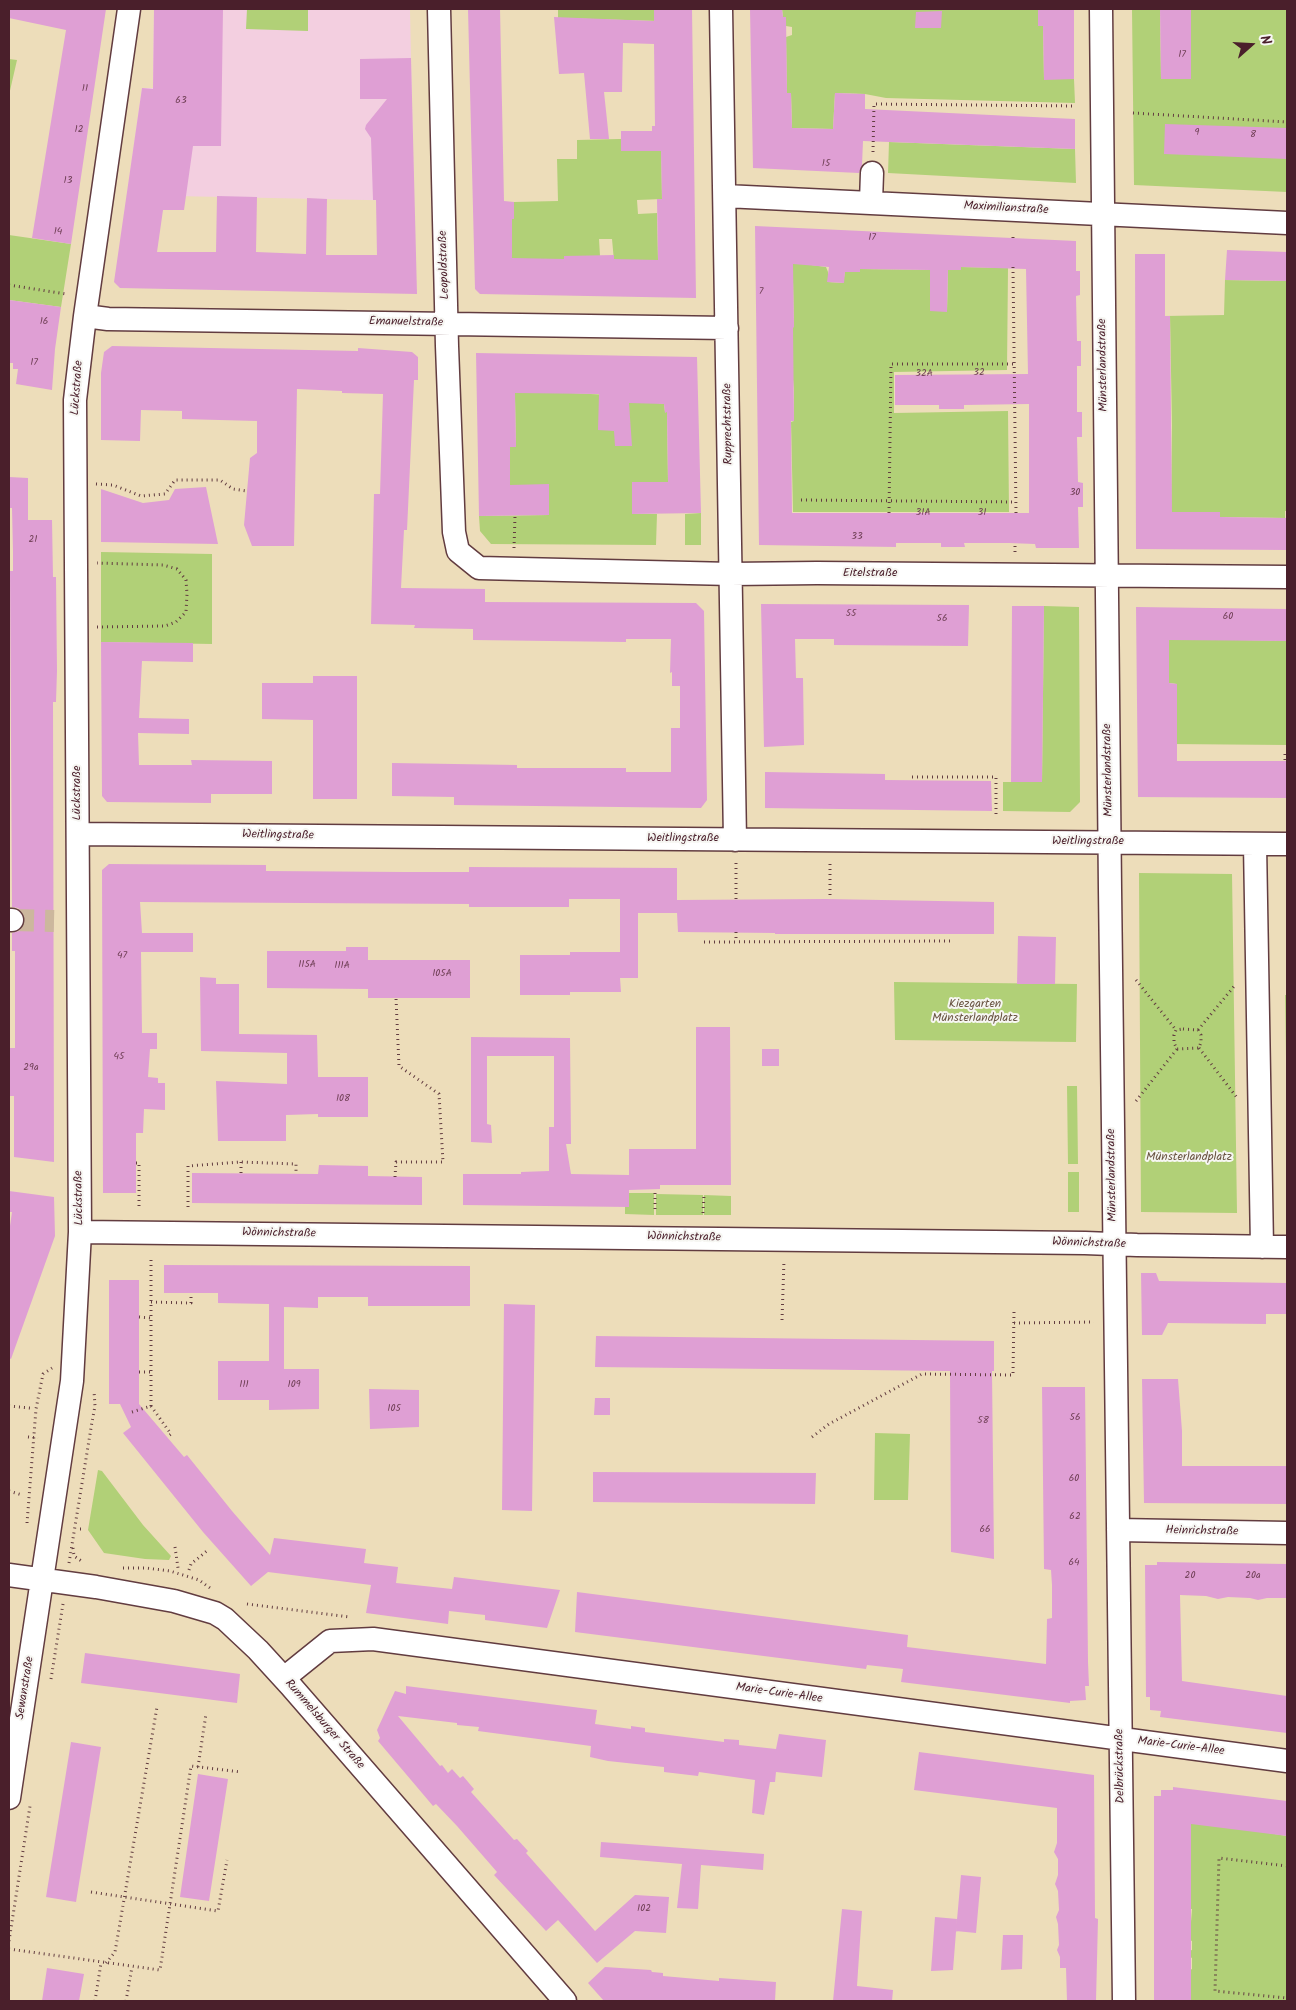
<!DOCTYPE html>
<html>
<head>
<meta charset="utf-8">
<style>
  body { margin:0 }
  #map { position:relative; width:1296px; height:2010px; overflow:hidden; background:#edddba; font-family:Kalam,sans-serif }
  canvas { display:block }
  .frame { position:absolute; inset:0; border:10px solid #4a1f2b; pointer-events:none }
  .north { position:absolute; left:1226px; top:20px; width:50px; height:50px; -webkit-text-stroke:4px #f6f6f2; paint-order:stroke; rotate:71deg; font-size:14px; font-weight:700; line-height:20px; text-align:center; color:#4a1f2b }
  .north::after { content:''; display:block; margin:auto; width:18px; height:22px; background:#4a1f2b; clip-path:polygon(50% 0,100% 100%,50% 72%,0 100%) }
</style>
</head>
<body>
<div id="map">
<canvas width="1296" height="2010"></canvas>
<div class="frame"></div>
<div class="north">N</div>
</div>
<script>
const context = document.querySelector('canvas').getContext('2d');
context.lineJoin = 'round';
function fillPath(path, color) {
  context.fillStyle = color;
  context.fill(path, 'evenodd');
}
function shape(rows) {
  const path = new Path2D();
  for (const r of rows) {
    path.moveTo(r[0], r[1]);
    for (let i = 2; i < r.length; i += 2) path.lineTo(r[i], r[i + 1]);
  }
  return path;
}
function trace(path, color, width, dash) {
  context.strokeStyle = color;
  context.lineWidth = width;
  context.lineCap = dash ? 'butt' : 'round';
  context.setLineDash(dash || []);
  context.stroke(path);
}
function label(font, color, halo, rows, align = 'center') {
  context.font = font + ' Kalam,sans-serif';
  context.lineWidth = 4;
  context.setLineDash([]);
  context.textBaseline = 'middle';
  context.strokeStyle = halo;
  context.fillStyle = color;
  for (const [text, x, y, turn = 0] of rows) {
    context.save();
    context.translate(x, y);
    context.rotate((+turn || 0) * Math.PI / 180);
    context.textAlign = isNaN(turn) ? turn : align;
    if (halo) context.strokeText(text, 0, 0);
    context.fillText(text, 0, 0);
    context.restore();
  }
}
const built = shape([
  [154,9,381,9,410,10,414,201,127,195,142,88,153,88]
]);
const green = shape([
  [247,9,308,9,308,31,246,29],
  [558,9,654,9,658,21,558,18],
  [782,9,1038,9,1038,26,1043,26,1044,79,1074,79,1075,103,886,98,865,94,835,93,833,129,792,128,791,93,787,93,786,37,792,35,792,27,786,26,786,17,783,17],
  [1132,9,1160,9,1161,79,1191,79,1191,9,1287,9,1287,192,1134,185],
  [9,59,17,60,9,95],
  [661,138,662,199,637,200,638,214,657,213,658,260,614,261,612,239,599,239,600,256,565,256,564,259,511,259,511,239,512,219,514,218,514,202,558,201,557,159,577,159,577,140],
  [889,142,1075,149,1076,183,888,173],
  [9,235,71,244,61,307,9,300],
  [790,262,826,267,828,272,828,282,843,283,845,272,860,269,935,270,930,282,930,311,947,311,948,270,960,270,961,267,1008,268,1007,370,894,372,894,413,1008,411,1009,512,793,512,791,422,794,421,794,390,788,327,794,327,793,282],
  [1225,280,1287,281,1287,511,1285,511,1285,518,1220,517,1220,512,1171,513,1172,426,1170,316,1165,316,1224,315],
  [512,390,610,395,664,404,665,412,667,412,668,482,632,483,633,514,657,514,656,545,491,544,480,531,479,516,549,515,548,485,510,485,510,447,516,447,515,399,512,399],
  [701,513,701,545,685,545,685,514],
  [101,552,212,554,212,644,101,642],
  [1044,606,1079,607,1080,802,1070,812,1003,811,1003,782,1042,782],
  [1188,639,1287,641,1287,745,1170,744,1177,735,1177,684,1169,683,1169,640],
  [1139,873,1232,874,1237,1213,1141,1212],
  [894,982,1077,984,1076,1042,895,1040],
  [1285,995,1287,995,1287,1120],
  [1067,1086,1077,1086,1078,1164,1068,1164],
  [1068,1172,1079,1172,1079,1212,1068,1212],
  [625,1193,654,1193,654,1215,625,1214],
  [656,1194,703,1195,703,1215,656,1215],
  [704,1195,731,1196,731,1215,704,1215],
  [875,1433,910,1434,908,1500,874,1500],
  [98,1470,102,1471,143,1525,171,1556,169,1560,145,1559,104,1553,88,1530],
  [1187,1820,1287,1836,1287,2001,1203,2001,1191,2000,1190,1970,1192,1969,1192,1958,1190,1957,1189,1951,1192,1950,1192,1941,1189,1940,1189,1922,1191,1922,1192,1909,1189,1909,1188,1902,1191,1902,1191,1891,1188,1890,1191,1861]
]);
const building = shape([
  [9,9,106,9,71,244,32,238,66,30,9,18],
  [154,9,223,9,221,146,193,146,184,210,163,210,157,252,216,252,217,196,257,197,256,252,306,254,307,198,327,199,326,255,377,255,376,200,373,200,371,138,365,129,366,125,387,99,360,99,360,59,411,58,417,294,120,288,114,282,142,88,153,89],
  [468,9,500,9,504,201,514,202,514,219,512,219,512,258,564,259,564,256,614,255,614,259,658,260,657,199,662,199,661,151,621,151,621,131,652,131,652,126,655,126,654,44,623,43,622,92,604,92,609,139,590,139,584,73,559,74,554,17,654,21,654,9,692,9,696,298,480,294,475,289],
  [750,9,782,9,783,17,786,17,787,93,791,93,792,128,833,129,835,93,865,94,865,109,1075,119,1075,149,863,141,862,165,859,173,753,168],
  [1038,9,1074,9,1074,79,1044,80,1043,26,1038,26],
  [1160,9,1191,9,1191,79,1161,79],
  [942,11,941,28,915,28,916,12],
  [1165,124,1287,128,1287,159,1164,154],
  [755,226,1076,241,1076,271,1080,271,1080,295,1076,296,1077,341,1081,341,1081,366,1077,366,1077,412,1082,412,1082,437,1077,437,1078,482,1083,483,1083,507,1078,507,1079,548,1036,548,1035,544,1009,543,964,543,965,547,941,547,941,543,896,543,896,547,759,545],
  [793,264,829,267,827,282,844,283,845,272,860,272,860,269,930,270,930,311,947,312,948,270,961,270,961,267,1026,269,1028,374,895,375,895,405,939,405,939,409,964,409,964,405,1029,404,1029,513,792,513,791,421,794,421,793,327,794,328],
  [1227,250,1287,252,1287,281,1225,280],
  [1135,254,1165,254,1165,316,1170,316,1172,512,1220,512,1220,517,1287,518,1287,550,1136,549],
  [9,300,61,307,55,349,52,390,16,384,18,369,13,369,13,363,9,363],
  [112,346,358,351,358,348,412,352,418,357,418,380,414,380,407,530,404,530,401,588,485,589,485,602,696,603,704,611,707,800,701,808,454,805,454,797,392,796,392,763,517,765,517,768,626,768,626,772,671,772,671,728,680,728,680,686,672,686,672,672,670,673,671,639,626,639,626,642,473,640,473,629,414,628,415,625,371,624,374,494,380,494,383,394,342,393,342,391,297,389,294,546,252,546,244,525,250,458,257,453,257,421,182,419,182,411,141,410,140,441,101,440,101,373,104,352],
  [476,353,697,357,701,513,632,514,632,482,668,482,667,412,665,413,664,404,629,403,632,446,615,446,614,431,598,430,599,394,515,393,516,447,510,447,510,485,549,484,549,515,479,516],
  [9,477,28,478,28,520,52,520,53,577,56,577,57,671,56,702,53,702,54,1162,14,1157,14,1096,9,1096,10,1048,15,1048,15,951,12,951,12,933,19,931,24,926,25,920,23,913,18,908,12,907,10,571,13,571,13,552,12,508,9,508],
  [206,487,218,544,101,542,101,489,143,503,169,500,175,489],
  [761,604,969,605,968,646,834,645,834,639,795,639,796,678,803,678,804,745,764,747],
  [1012,606,1044,606,1042,782,1011,782],
  [1136,607,1287,609,1287,641,1169,640,1169,683,1177,684,1177,761,1287,761,1287,798,1138,797],
  [101,642,193,643,193,662,142,661,139,718,189,719,189,734,138,733,139,765,192,765,191,760,272,761,272,794,211,794,211,803,107,802,102,796],
  [313,676,357,676,357,799,313,799,313,720,262,719,262,683,313,683],
  [765,772,885,774,885,780,991,781,992,811,765,808],
  [109,864,266,865,266,871,404,872,469,872,469,867,677,868,677,900,826,899,994,902,994,934,775,934,775,933,678,932,677,913,638,913,638,978,620,978,621,992,570,992,570,995,520,995,520,955,570,955,570,952,620,952,620,899,569,899,569,907,469,907,469,904,140,902,142,933,193,933,193,952,141,952,142,1033,157,1033,157,1049,150,1049,148,1077,158,1078,158,1083,165,1083,165,1110,144,1109,143,1133,136,1133,136,1193,103,1193,102,870],
  [1018,936,1056,937,1055,984,1017,984],
  [346,947,368,947,368,960,470,960,470,998,368,998,368,989,267,988,267,951,346,951],
  [200,977,216,978,216,984,239,984,239,1034,317,1035,318,1077,368,1077,368,1117,318,1117,318,1114,286,1115,286,1141,218,1141,216,1081,287,1084,287,1053,201,1051],
  [696,1027,730,1027,731,1185,660,1185,660,1189,629,1190,629,1207,463,1205,463,1174,521,1174,521,1172,549,1171,549,1127,554,1127,554,1056,487,1056,487,1124,491,1125,492,1143,471,1142,471,1037,570,1038,571,1144,566,1144,571,1174,629,1175,629,1149,696,1149],
  [762,1049,779,1049,779,1066,762,1066],
  [319,1165,368,1166,368,1176,422,1177,422,1205,192,1203,192,1173,318,1174],
  [9,1191,54,1197,55,1236,11,1359,9,1358,9,1233,12,1212,9,1212],
  [164,1265,470,1266,470,1306,368,1306,368,1297,318,1297,318,1308,284,1307,284,1369,319,1369,319,1409,269,1410,269,1400,218,1400,218,1361,269,1361,269,1304,218,1303,218,1293,164,1293],
  [1141,1273,1156,1273,1159,1281,1287,1283,1287,1314,1266,1314,1266,1324,1168,1323,1162,1335,1142,1335],
  [109,1280,139,1280,139,1404,184,1457,187,1455,232,1511,270,1555,274,1538,366,1549,364,1563,398,1567,396,1583,452,1589,454,1577,560,1590,547,1628,485,1620,485,1615,449,1611,448,1624,366,1613,371,1585,268,1572,251,1586,203,1532,123,1433,131,1427,120,1404,109,1404],
  [504,1304,535,1305,532,1511,502,1510],
  [596,1336,994,1341,994,1371,992,1371,994,1559,951,1552,950,1371,595,1367],
  [1142,1379,1178,1379,1182,1431,1182,1466,1287,1466,1287,1504,1144,1503],
  [1042,1387,1085,1387,1088,1662,1089,1686,1085,1686,1086,1700,1070,1701,1070,1703,901,1682,903,1669,867,1665,866,1669,575,1632,577,1592,908,1635,907,1647,1046,1664,1047,1619,1052,1618,1052,1585,1051,1570,1044,1569],
  [369,1389,419,1390,419,1427,370,1429],
  [595,1398,610,1398,610,1415,594,1415],
  [593,1472,816,1473,815,1504,593,1502],
  [1157,1562,1287,1564,1287,1598,1267,1598,1258,1600,1250,1598,1228,1597,1218,1599,1206,1596,1180,1595,1182,1681,1287,1696,1287,1733,1160,1717,1161,1711,1150,1710,1150,1697,1146,1697,1145,1565,1157,1565],
  [85,1653,240,1674,237,1703,81,1683],
  [406,1686,597,1710,595,1724,631,1729,631,1726,645,1728,645,1732,724,1742,724,1739,739,1740,739,1745,776,1749,779,1734,826,1740,822,1777,776,1772,775,1782,770,1782,764,1815,752,1813,755,1780,699,1772,698,1776,664,1772,664,1767,608,1761,590,1757,591,1746,478,1731,479,1727,457,1725,457,1723,398,1716,440,1766,442,1765,448,1773,452,1769,460,1778,463,1776,474,1789,471,1792,514,1840,517,1839,528,1851,526,1853,595,1931,635,1895,669,1897,666,1933,635,1931,597,1963,558,1920,546,1931,494,1875,497,1872,457,1826,436,1804,433,1806,378,1741,380,1738,377,1730,395,1691,406,1694],
  [71,1742,101,1747,76,1902,46,1897],
  [919,1752,1094,1775,1095,1918,1098,1919,1096,2001,1067,2001,1066,1968,1060,1968,1060,1957,1057,1950,1059,1945,1058,1924,1056,1917,1059,1910,1058,1891,1055,1884,1058,1875,1058,1859,1054,1852,1057,1843,1057,1808,914,1790],
  [198,1774,228,1779,209,1901,180,1897],
  [1173,1787,1287,1801,1287,1836,1191,1824,1191,2001,1154,2001,1154,1796,1161,1796,1161,1790,1173,1790],
  [601,1842,764,1854,763,1870,701,1865,698,1909,677,1908,682,1864,600,1857],
  [961,1875,981,1877,976,1933,956,1931],
  [842,1909,862,1911,857,1986,893,1990,892,2001,833,2001],
  [935,1917,957,1919,953,1970,931,1971],
  [1003,1935,1023,1935,1022,1969,1001,1970],
  [605,1967,651,1970,652,1972,663,1973,663,1976,719,1981,719,1978,776,1982,775,2001,604,2001,588,1983],
  [47,1968,84,1974,79,2001,42,2001]
]);
const minorTunnel = shape([
  [12,920,54,921]
]);
const path = shape([
  [1133,113,1287,122],
  [873,152,874,104,1075,106],
  [1013,238,1013,233],
  [1013,267,1016,513],
  [9,285,66,294],
  [96,484,113,485,141,496,165,494,175,480,220,480,233,489,247,491],
  [801,500,1016,502],
  [889,513,891,364,1014,364],
  [514,548,515,516],
  [1015,552,1015,544],
  [97,627,165,626,176,622,186,612,187,594,186,580,177,569,163,565,97,563],
  [1285,754,1285,761],
  [912,777,996,777,996,815],
  [736,863,736,900],
  [830,864,830,897],
  [736,932,736,941],
  [704,942,954,941],
  [1136,980,1176,1030],
  [1183,1029,1198,1030,1201,1035,1201,1042,1199,1048,1177,1049,1174,1043,1174,1035,1176,1030,1183,1029],
  [1198,1030,1236,984],
  [1199,1048,1238,1099],
  [9,1054,10,1054],
  [1136,1101,1177,1049],
  [241,1162,241,1173],
  [136,1163,139,1163,139,1207],
  [395,1177,396,1162,443,1162,439,1094,399,1066,396,998],
  [655,1193,655,1213],
  [188,1207,188,1166,241,1162,296,1164,296,1174],
  [703,1213,704,1195],
  [151,1302,191,1303,191,1293],
  [139,1317,151,1318],
  [782,1320,784,1260],
  [1014,1323,1094,1322],
  [139,1372,151,1372],
  [9,1406,30,1408],
  [151,1406,171,1434,167,1437],
  [132,1412,151,1406,151,1259],
  [28,1437,38,1438],
  [812,1437,829,1424,922,1374,1013,1375,1014,1311],
  [9,1491,22,1495],
  [27,1523,36,1409,43,1374,52,1368],
  [80,1529,83,1529],
  [175,1547,178,1568],
  [73,1548,74,1556,83,1562],
  [69,1563,92,1422,95,1406,94,1391],
  [123,1568,146,1568,170,1571,199,1580,210,1588],
  [189,1570,191,1564,208,1550],
  [247,1604,350,1617],
  [51,1679,63,1604],
  [198,1767,206,1714],
  [1287,1866,1219,1858,1215,1991,1287,1998],
  [91,1892,218,1911,227,1860],
  [9,1941,30,1806],
  [9,1949,160,1970,191,1766,241,1772],
  [106,1963,115,1952,157,1707],
  [95,2001,101,1963],
  [126,2001,132,1967]
]);
const minor = shape([
  [439,9,447,346,454,532,458,551,479,568,731,574,817,573,1287,577],
  [721,9,735,840],
  [1101,9,1110,889,1124,2001],
  [725,196,1287,223],
  [871,202,872,173],
  [85,316,108,319,727,328],
  [78,834,1287,844],
  [1255,844,1262,1247],
  [9,920,12,920],
  [80,1232,1085,1243,1137,1245,1287,1247],
  [1118,1530,1287,1533],
  [9,1575,96,1587,174,1601,215,1613,225,1619,258,1650,290,1685,565,2001],
  [284,1678,330,1641,373,1639,1287,1761],
  [9,1798,72,1381,80,1232,75,400,85,316,129,9]
]);
const numberNames = [
  ["17",1182,55],
  ["11",85,89],
  ["63",181,101],
  ["12",79,130],
  ["9",1197,133],
  ["8",1253,135],
  ["15",826,164],
  ["13",68,181],
  ["14",58,232],
  ["17",872,238],
  ["7",761,292],
  ["16",44,322],
  ["17",34,363],
  ["32",979,373],
  ["32A",924,374],
  ["30",1075,493],
  ["31A",923,513],
  ["31",982,513],
  ["33",857,537],
  ["21",33,540],
  ["55",851,614],
  ["60",1228,617],
  ["56",942,619],
  ["47",122,956],
  ["115A",307,965],
  ["111A",342,966],
  ["105A",442,974],
  ["45",119,1057],
  ["29a",31,1068],
  ["108",343,1099],
  ["111",244,1385],
  ["109",294,1385],
  ["105",394,1409],
  ["56",1075,1418],
  ["58",983,1421],
  ["60",1074,1479],
  ["62",1075,1517],
  ["66",985,1530],
  ["64",1074,1563],
  ["20",1190,1576],
  ["20a",1253,1576],
  ["102",644,1909]
];
const streetNames = [
  ["Maximilianstraße",1006,209,3],
  ["Leopoldstraße",445,265,-92],
  ["Emanuelstraße",406,323,1],
  ["Münsterlandstraße",1104,365,-91],
  ["Lückstraße",78,388,-86],
  ["Rupprechtstraße",729,424,-91],
  ["Eitelstraße",870,574],
  ["Münsterlandstraße",1109,770,-91],
  ["Lückstraße",78,793,-90],
  ["Weitlingstraße",278,836,1],
  ["Weitlingstraße",683,839],
  ["Weitlingstraße",1088,842],
  ["Münsterlandstraße",1113,1175,-91],
  ["Lückstraße",80,1198,-91],
  ["Wönnichstraße",279,1234,1],
  ["Wönnichstraße",684,1238,1],
  ["Wönnichstraße",1089,1244,2],
  ["Heinrichstraße",1202,1532,1],
  ["Sewanstraße",26,1688,-81],
  ["Marie-Curie-Allee",779,1694,8],
  ["Rummelsburger Straße",324,1725,49],
  ["Marie-Curie-Allee",1181,1747,7],
  ["Delbrückstraße",1121,1766,-91]
];
const parkNames = [
  ["Kiezgarten",975,1005],
  ["Münsterlandplatz",975,1019],
  ["Münsterlandplatz",1189,1158]
];
fillPath(built, '#f3cfe0');
fillPath(green, '#b1d077');
fillPath(building, '#df9fd4');
trace(minorTunnel, '#ccb79d', 22, [22, 11]);
trace(minor, '#623c40', 25);
trace(path, '#623c40', 3, [1, 4]);
trace(minor, '#fff', 22);
label('10px', '#6f3f55', null, numberNames);
label('12px', '#4a1f2b', '#f6f6f2', streetNames);
label('12px', '#695442', '#f6f6f2', parkNames);
</script>
</body>
</html>
